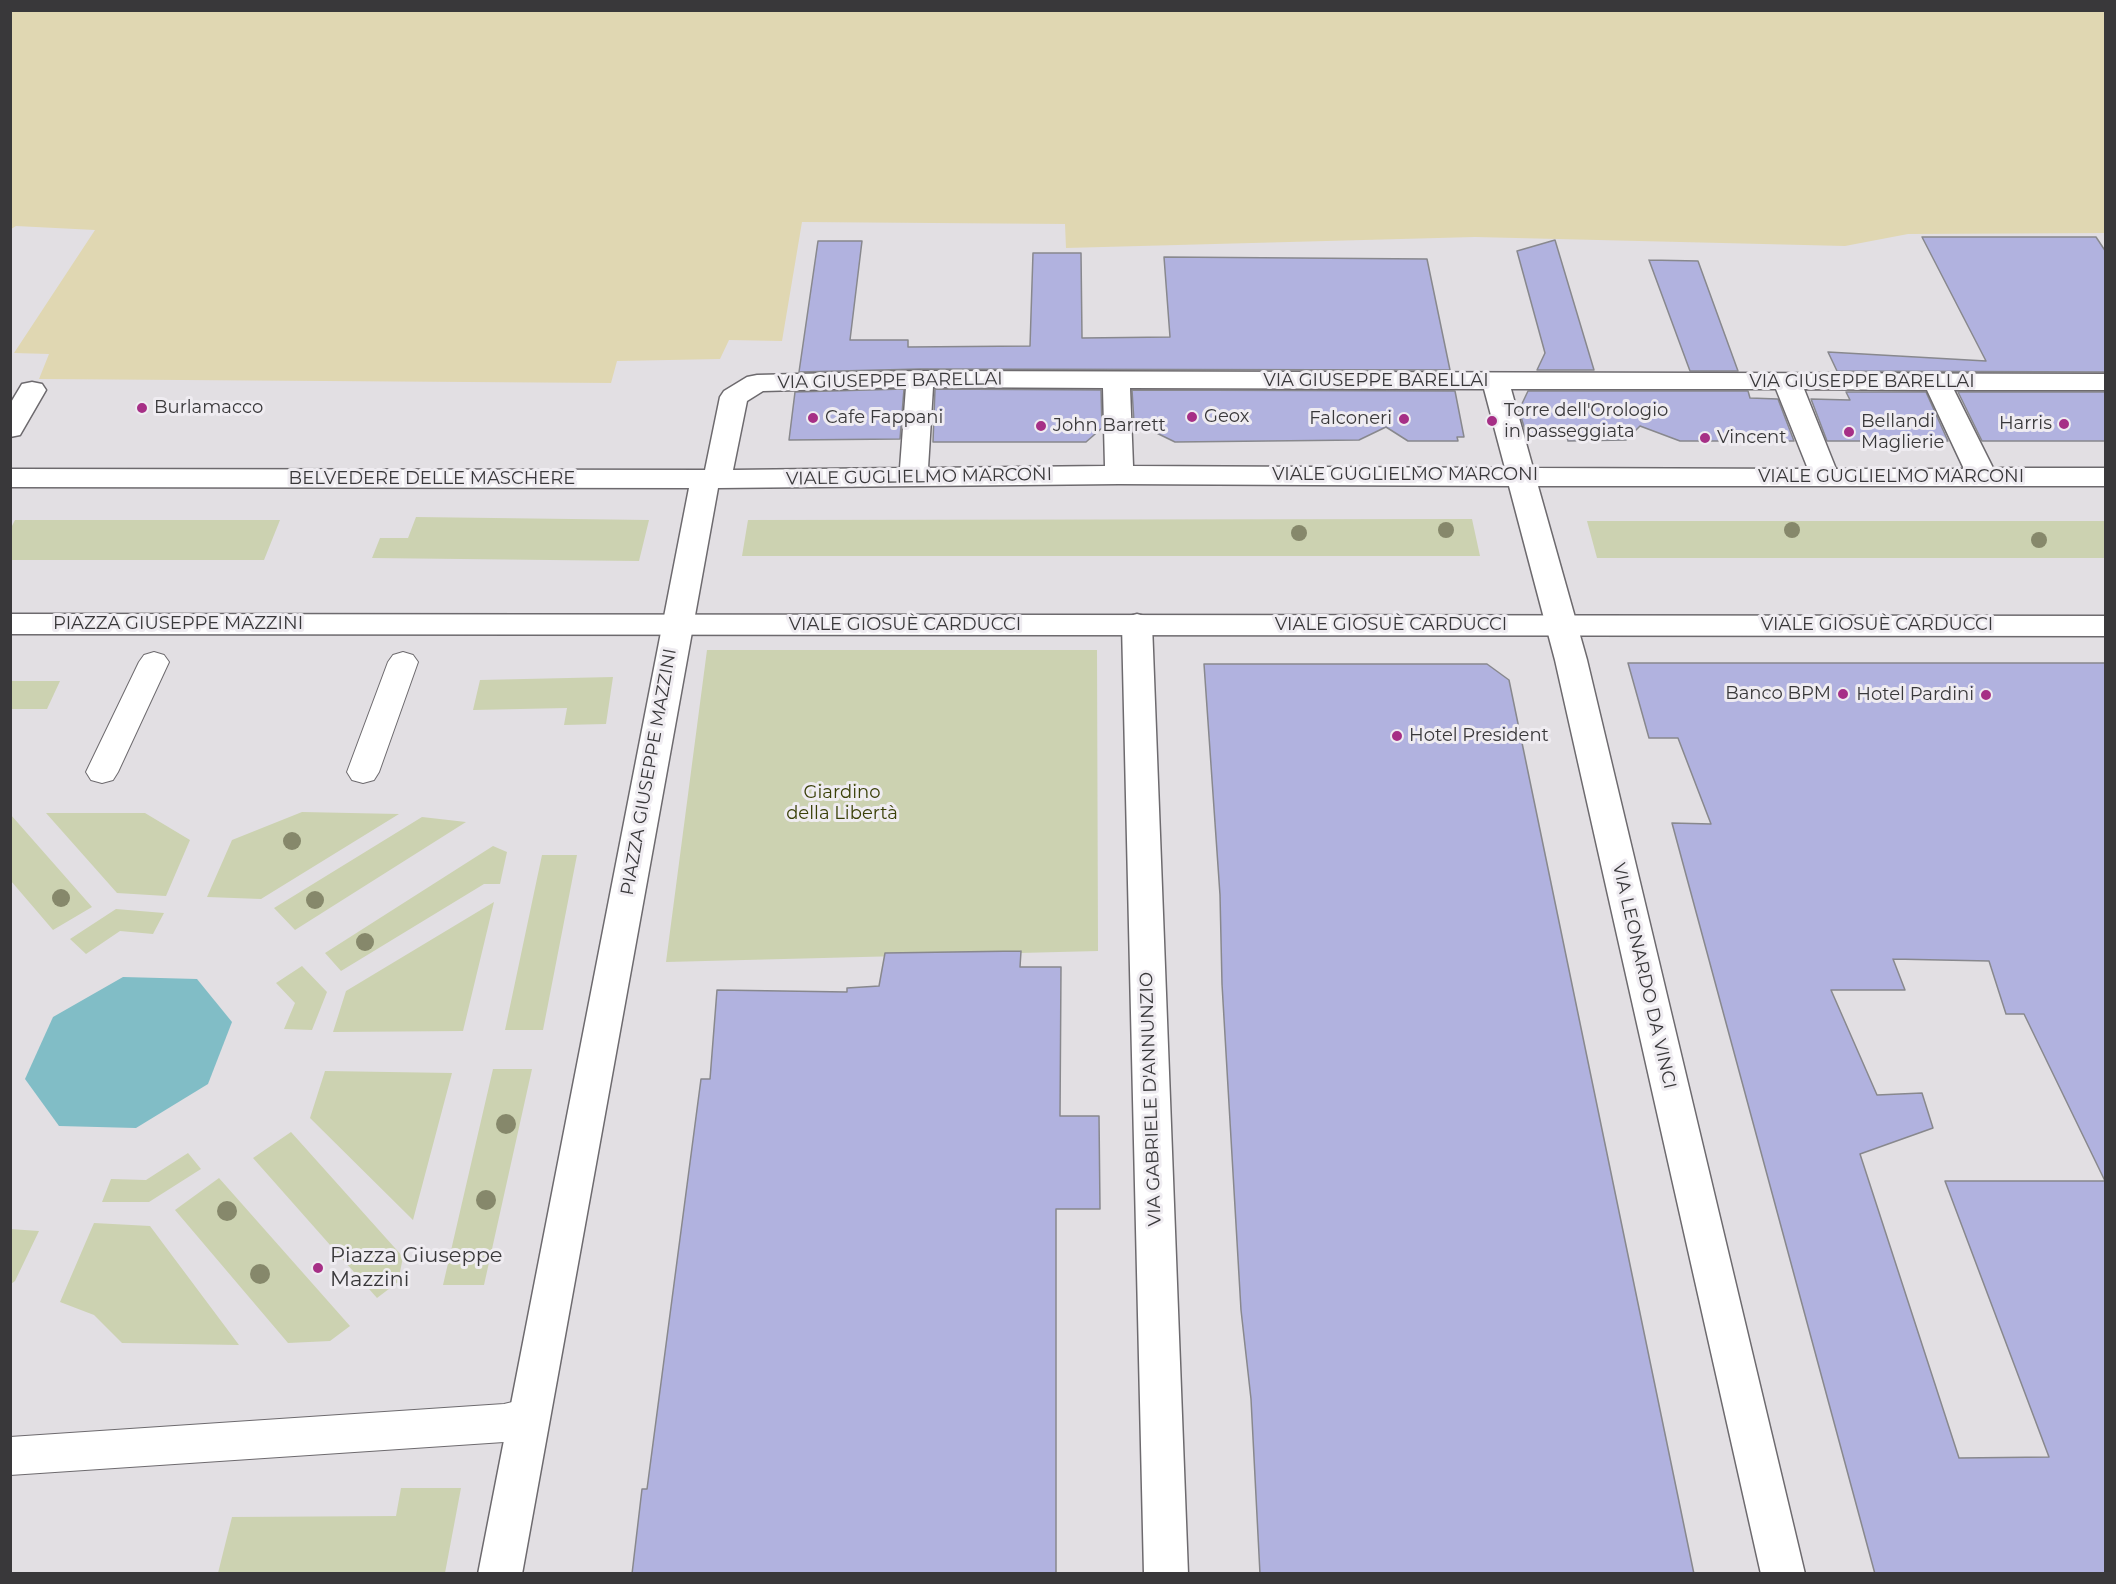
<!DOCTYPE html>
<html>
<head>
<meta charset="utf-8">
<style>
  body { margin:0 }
  #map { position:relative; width:2116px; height:1584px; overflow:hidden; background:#e2dfe3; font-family:Montserrat,sans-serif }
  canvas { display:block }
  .frame { position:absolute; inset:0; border:12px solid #39383a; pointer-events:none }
</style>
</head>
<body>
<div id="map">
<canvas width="2116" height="1584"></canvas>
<div class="frame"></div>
</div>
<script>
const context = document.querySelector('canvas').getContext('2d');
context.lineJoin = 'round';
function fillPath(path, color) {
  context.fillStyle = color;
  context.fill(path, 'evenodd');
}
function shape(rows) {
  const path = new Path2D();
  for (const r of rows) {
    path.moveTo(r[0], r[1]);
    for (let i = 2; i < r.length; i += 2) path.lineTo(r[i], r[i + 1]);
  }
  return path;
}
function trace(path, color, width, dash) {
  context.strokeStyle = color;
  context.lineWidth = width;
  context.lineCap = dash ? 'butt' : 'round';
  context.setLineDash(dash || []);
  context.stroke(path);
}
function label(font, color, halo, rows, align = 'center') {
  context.font = font + ' Montserrat,sans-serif';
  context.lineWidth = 6;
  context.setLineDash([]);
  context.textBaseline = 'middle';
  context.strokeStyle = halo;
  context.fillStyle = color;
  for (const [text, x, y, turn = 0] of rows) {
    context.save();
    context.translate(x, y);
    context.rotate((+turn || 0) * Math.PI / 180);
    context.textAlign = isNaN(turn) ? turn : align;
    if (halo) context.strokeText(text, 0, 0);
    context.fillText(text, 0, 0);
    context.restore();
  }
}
const green = shape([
  [416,517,649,520,639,561,372,558,380,538,408,538],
  [1472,519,1480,556,742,556,748,520],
  [15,520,280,520,264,560,11,560,11,528],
  [1587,521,2105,521,2105,558,1597,558],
  [707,650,1097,650,1098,951,666,962],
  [613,677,606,724,564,725,567,708,473,710,480,680],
  [11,681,60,681,47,709,11,709],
  [302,812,399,814,261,899,207,897,232,840],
  [46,813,145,813,190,840,166,896,117,893],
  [10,815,11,815,92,907,53,930,11,881],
  [422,817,466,822,295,930,274,908],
  [493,846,507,852,500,884,484,884,341,971,325,953],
  [542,855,577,855,543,1030,505,1030],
  [494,902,463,1031,333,1032,346,991],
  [116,909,164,913,153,934,120,931,86,954,70,939],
  [302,966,327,992,312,1030,284,1029,295,1003,276,983],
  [493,1069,532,1069,484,1285,443,1285],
  [325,1071,452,1073,413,1220,310,1118],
  [291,1132,403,1257,398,1282,377,1298,253,1158],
  [188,1153,201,1169,149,1202,102,1202,111,1179,146,1180],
  [219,1178,350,1326,330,1341,288,1343,175,1210],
  [94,1223,150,1226,239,1345,122,1343,94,1315,60,1302],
  [10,1229,39,1231,15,1281,11,1284],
  [401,1488,461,1488,445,1573,218,1573,232,1517,396,1516]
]);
const sand = shape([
  [11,10,2105,11,2105,233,1908,234,1845,246,1475,237,1066,248,1065,224,802,222,782,341,729,340,720,359,617,361,611,383,39,379,49,354,14,353,95,230,16,226,11,229]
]);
const water = shape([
  [123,977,197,979,232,1022,208,1084,136,1128,59,1126,25,1079,53,1017]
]);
const building = shape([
  [1922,237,2096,237,2106,252,2106,372,1837,371,1828,352,1986,361,1922,237],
  [1555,240,1594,370,1537,370,1545,353,1517,251,1555,240],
  [818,241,862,241,850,340,908,340,908,347,1030,346,1033,253,1081,253,1082,338,1170,337,1164,257,1427,259,1450,370,920,369,799,372,818,241],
  [1649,260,1698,261,1738,371,1690,371,1649,260],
  [904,389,900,439,789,440,795,392,904,389],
  [935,389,1101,390,1102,428,1086,442,933,442,935,389],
  [1132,390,1455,391,1464,437,1457,437,1458,441,1408,441,1386,427,1359,440,1175,442,1134,422,1132,390],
  [1528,391,1748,391,1750,398,1778,399,1794,441,1680,441,1640,426,1626,440,1568,441,1567,437,1527,437,1519,410,1528,391],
  [1846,392,1926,392,1948,441,1827,441,1811,399,1850,400,1846,392],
  [1958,392,2106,392,2106,441,1982,441,1958,392],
  [1628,663,2106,663,2106,1574,1875,1574,1672,823,1711,824,1678,738,1649,738,1628,663],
  [1893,959,1989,961,2006,1014,2024,1014,2105,1181,1945,1181,2049,1457,1959,1458,1860,1154,1933,1128,1922,1093,1877,1095,1831,990,1905,990,1893,959],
  [1204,664,1487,664,1509,680,1694,1574,1260,1574,1251,1399,1241,1310,1222,984,1220,895,1204,664],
  [1021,951,1020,967,1061,967,1060,1116,1099,1116,1100,1209,1056,1209,1056,1574,632,1574,642,1489,647,1489,701,1079,710,1079,717,990,847,992,847,988,879,986,885,953,1021,951]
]);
const lane = shape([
  [154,652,164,655,169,662,118,772,113,780,102,783,91,780,86,772,139,662,144,655,154,652],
  [403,652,413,655,418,662,379,772,374,780,363,783,352,780,347,772,388,662,393,655,403,652],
  [529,1398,543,1404,549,1417,543,1430,504,1442,10,1475,10,1437,504,1404,529,1398]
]);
const street = shape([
  [920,371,2106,374,2106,390,1954,390,1993,468,2106,468,2106,486,1538,486,1587,660,1805,1574,1761,1574,1555,660,1509,486,1119,484,718,488,522,1574,478,1574,689,488,10,487,10,469,705,470,720,397,724,391,747,377,757,375,920,371],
  [906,387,900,468,733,470,747,401,763,391,906,387],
  [933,387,1103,388,1105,466,928,468,933,387],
  [1130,388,1484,389,1505,468,1133,466,1130,388],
  [1511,389,1776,389,1808,469,1533,468,1511,389],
  [1804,389,1927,390,1964,469,1836,469,1804,389],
  [32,382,42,384,46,390,20,435,10,437,10,404,22,384,32,382],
  [1137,614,1148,617,1152,624,1188,1574,1144,1574,1122,624,1126,617,1137,614]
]);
const secondary = shape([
  [10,614,2106,616,2106,636,10,634,10,614]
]);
const trees = [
  [1446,530,8],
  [1792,530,8],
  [1299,533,8],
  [2039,540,8],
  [292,841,9],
  [61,898,9],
  [315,900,9],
  [365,942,9],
  [506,1124,10],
  [486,1200,10],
  [227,1211,10],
  [260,1274,10]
];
const markers = [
  [142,408,6,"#a62f86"],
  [1192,417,6,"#a62f86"],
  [813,418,6,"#a62f86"],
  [1404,419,6,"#a62f86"],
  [1492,421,6,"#a62f86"],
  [2064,424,6,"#a62f86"],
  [1041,426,6,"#a62f86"],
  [1849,432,6,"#a62f86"],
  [1705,438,6,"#a62f86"],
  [1843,694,6,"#a62f86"],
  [1986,695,6,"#a62f86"],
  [1397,736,6,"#a62f86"],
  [318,1268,6,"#a62f86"]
];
const streetNames = [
  ["VIA GIUSEPPE BARELLAI",890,381,-1],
  ["VIA GIUSEPPE BARELLAI",1376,381],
  ["VIA GIUSEPPE BARELLAI",1862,382],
  ["VIALE GUGLIELMO MARCONI",1405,475],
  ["VIALE GUGLIELMO MARCONI",919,477,-1],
  ["VIALE GUGLIELMO MARCONI",1891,477],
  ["BELVEDERE DELLE MASCHERE",432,479],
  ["PIAZZA GIUSEPPE MAZZINI",178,624],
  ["VIALE GIOSUÈ CARDUCCI",905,625],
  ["VIALE GIOSUÈ CARDUCCI",1391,625],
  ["VIALE GIOSUÈ CARDUCCI",1877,625],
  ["PIAZZA GIUSEPPE MAZZINI",649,772,-80],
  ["VIA LEONARDO DA VINCI",1644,976,77],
  ["VIA GABRIELE D'ANNUNZIO",1151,1099,-92]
];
const poiNames = [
  ["Burlamacco",154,408],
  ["Torre dell'Orologio",1504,411],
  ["in passeggiata",1504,432],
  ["Geox",1204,417],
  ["Cafe Fappani",825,418],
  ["Falconeri",1392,419,"right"],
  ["Bellandi",1861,422],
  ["Maglierie",1861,443],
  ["Harris",2052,424,"right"],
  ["John Barrett",1053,426],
  ["Vincent",1717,438],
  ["Banco BPM",1831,694,"right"],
  ["Hotel Pardini",1974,695,"right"],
  ["Hotel President",1409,736]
];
const parkNames = [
  ["Giardino",842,793],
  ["della Libertà",842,814]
];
const nearPoinames = [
  ["Piazza Giuseppe",330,1256],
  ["Mazzini",330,1280]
];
fillPath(green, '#ccd2b1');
fillPath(sand, '#e0d7b2');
fillPath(water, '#81bdc6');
fillPath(building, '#b1b2df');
trace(building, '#88888d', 1.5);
trace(lane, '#6d6a6e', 2);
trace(street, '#6d6a6e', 3);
trace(secondary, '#6d6a6e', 3);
fillPath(lane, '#fff');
fillPath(street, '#fff');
fillPath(secondary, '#fff');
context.fillStyle = '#86886b';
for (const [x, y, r] of trees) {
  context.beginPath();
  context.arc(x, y, r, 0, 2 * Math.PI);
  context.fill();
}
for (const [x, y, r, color] of markers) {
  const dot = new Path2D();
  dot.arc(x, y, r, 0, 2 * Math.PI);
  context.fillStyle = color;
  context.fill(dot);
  trace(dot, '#efecf1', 2);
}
label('18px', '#39383a', '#efecf1', streetNames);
label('18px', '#39383a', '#efecf1', poiNames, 'left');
label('18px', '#3a4008', '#efecf1', parkNames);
label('21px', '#39383a', '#efecf1', nearPoinames, 'left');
</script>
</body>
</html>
